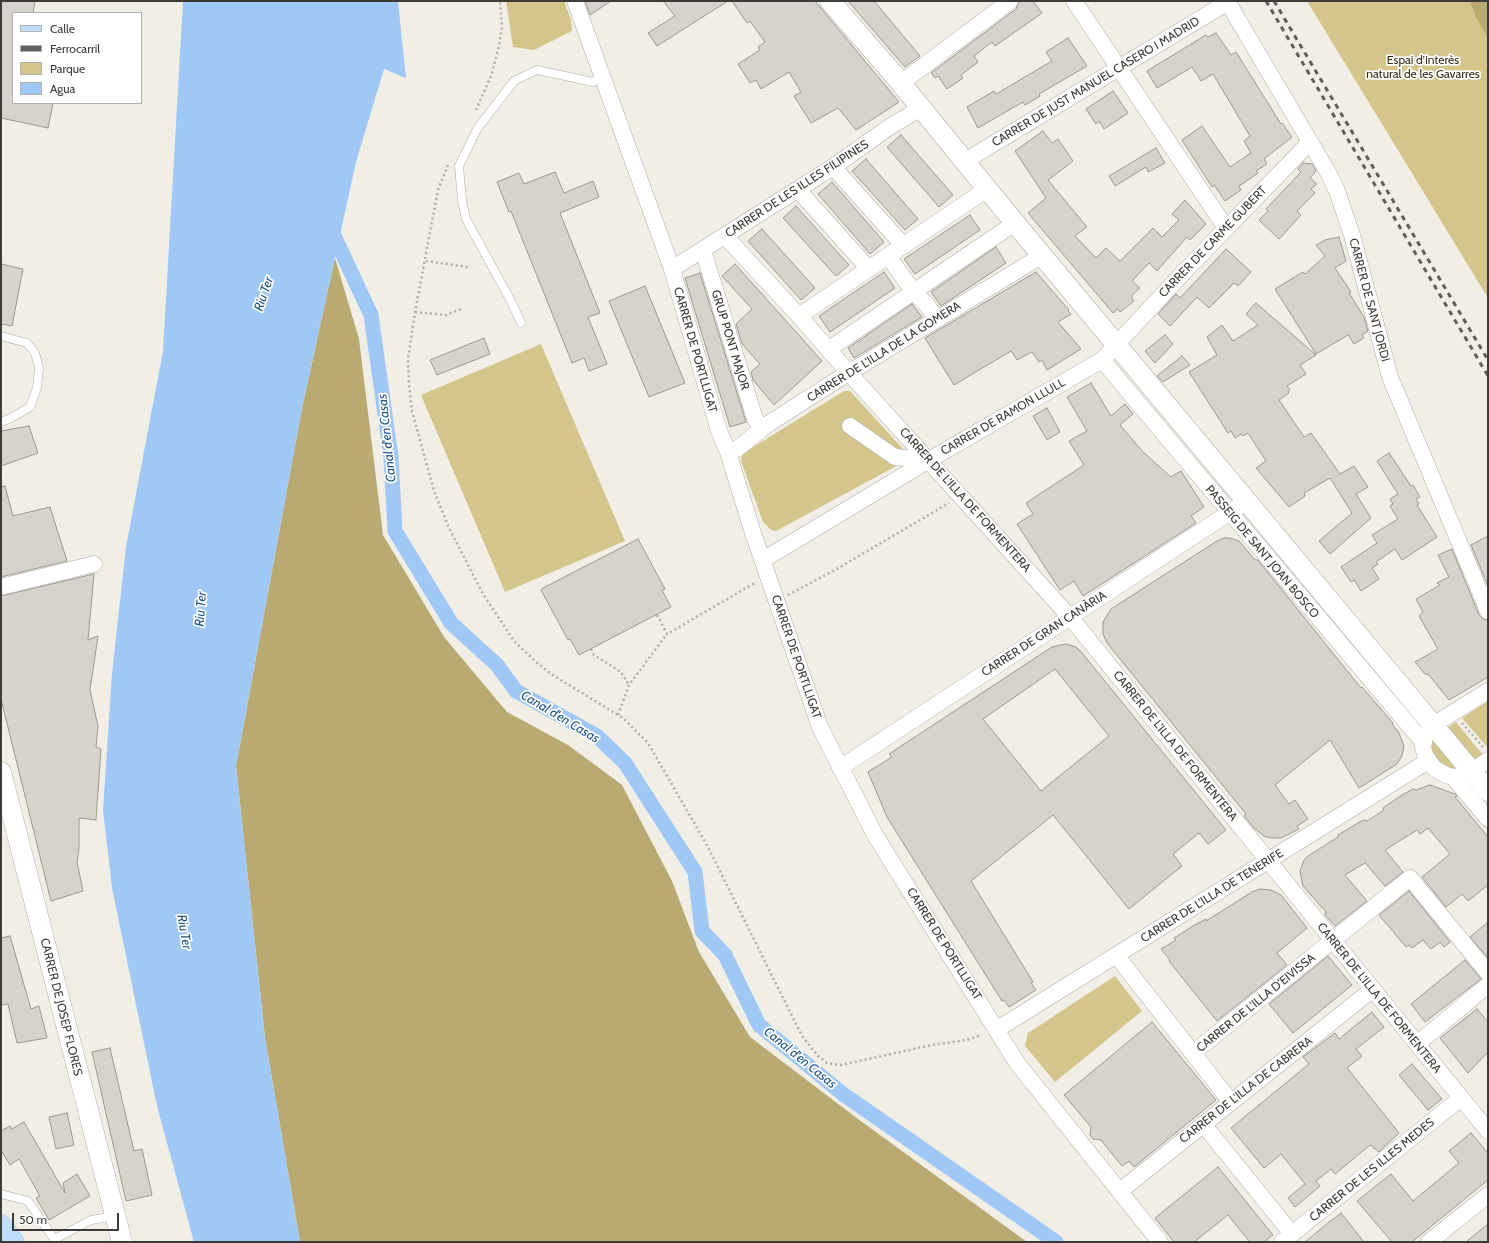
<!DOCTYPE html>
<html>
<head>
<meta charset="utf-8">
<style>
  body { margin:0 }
  #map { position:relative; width:1489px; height:1243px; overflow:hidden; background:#f0eee5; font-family:Cabin,sans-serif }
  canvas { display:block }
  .frame { position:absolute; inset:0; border:2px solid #3c3b37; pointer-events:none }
  .legend { position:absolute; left:12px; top:12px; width:130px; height:92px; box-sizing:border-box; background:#fff; border:1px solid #b1b1af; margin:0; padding:5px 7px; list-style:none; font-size:12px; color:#3c3b37 }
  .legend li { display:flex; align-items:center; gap:8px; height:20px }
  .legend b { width:20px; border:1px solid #b1b1af }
  .scale { position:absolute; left:12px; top:1213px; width:107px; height:18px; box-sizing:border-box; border:2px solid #3c3b37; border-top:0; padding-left:5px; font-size:12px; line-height:14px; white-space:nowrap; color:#3c3b37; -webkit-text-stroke:3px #fff; paint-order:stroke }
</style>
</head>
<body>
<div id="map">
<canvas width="1489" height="1243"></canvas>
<div class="frame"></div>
<ul class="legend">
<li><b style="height:5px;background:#beddff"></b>Calle</li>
<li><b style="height:5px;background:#605f5a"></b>Ferrocarril</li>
<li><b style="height:11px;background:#d4c58b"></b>Parque</li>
<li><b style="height:11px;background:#a0c8f6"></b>Agua</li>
</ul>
<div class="scale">50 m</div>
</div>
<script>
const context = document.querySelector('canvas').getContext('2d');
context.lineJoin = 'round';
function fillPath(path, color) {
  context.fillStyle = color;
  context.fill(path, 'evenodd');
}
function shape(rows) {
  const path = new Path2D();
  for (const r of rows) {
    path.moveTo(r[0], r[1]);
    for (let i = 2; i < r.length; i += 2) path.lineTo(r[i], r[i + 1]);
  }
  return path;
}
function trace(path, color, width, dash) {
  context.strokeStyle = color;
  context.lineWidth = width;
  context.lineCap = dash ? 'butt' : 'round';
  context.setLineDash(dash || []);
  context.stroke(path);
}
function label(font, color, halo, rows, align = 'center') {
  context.font = font + ' Cabin,sans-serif';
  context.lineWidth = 3.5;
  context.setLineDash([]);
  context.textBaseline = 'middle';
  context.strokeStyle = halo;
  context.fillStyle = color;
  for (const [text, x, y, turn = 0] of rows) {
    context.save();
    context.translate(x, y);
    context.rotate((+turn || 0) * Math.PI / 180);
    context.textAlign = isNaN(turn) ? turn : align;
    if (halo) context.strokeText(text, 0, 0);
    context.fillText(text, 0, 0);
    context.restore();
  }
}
const green = shape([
  [506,1,564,1,571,20,572,31,534,50,513,47],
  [1307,1,1488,1,1488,298],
  [541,344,625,541,505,592,421,395],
  [844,391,850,391,903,449,905,457,900,464,776,531,771,530,763,522,741,461,742,454],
  [1488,701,1488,748,1462,718],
  [1456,722,1482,754,1473,761,1447,728],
  [1434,738,1460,769,1452,771,1438,765,1431,749],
  [1115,976,1142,1011,1055,1082,1025,1046,1028,1033]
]);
const forest = shape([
  [1470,1,1488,1,1488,39,1477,19],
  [335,258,359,339,383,535,444,637,507,712,568,745,622,785,672,881,699,952,750,1037,858,1119,1027,1242,300,1242,265,1038,236,766,302,408]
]);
const water = shape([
  [183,1,398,1,406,78,384,69,356,162,302,408,236,766,265,1038,300,1242,194,1242,157,1106,112,888,103,810,112,673,126,547,163,351]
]);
const canal = shape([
  [329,225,371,315,391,457,395,531,451,623,497,665,516,691,597,736,625,763,695,872,702,931,725,955,759,1025,843,1094,1056,1242]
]);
const building = shape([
  [1,1,35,1,33,13,13,13,13,103,53,103,48,128,1,118,1,1],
  [585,1,611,1,590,15,585,1],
  [663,1,728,1,657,46,648,33,675,16,663,1],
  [732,1,815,1,899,102,856,130,838,108,811,123,794,96,801,92,789,72,761,89,756,80,750,83,738,64,760,50,758,47,765,42,750,21,747,23,732,1],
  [848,1,874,1,920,56,905,67,848,1],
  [1019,1,1033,1,1042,13,995,46,992,42,974,56,978,62,961,75,963,78,947,89,938,76,935,78,931,73,1016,9,1019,1],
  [1216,33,1231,55,1236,52,1281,124,1282,123,1292,137,1264,159,1267,164,1256,171,1258,173,1239,186,1241,190,1225,201,1214,185,1212,187,1182,140,1202,126,1230,167,1251,153,1244,141,1250,136,1213,74,1201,81,1192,67,1157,88,1147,71,1206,35,1208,37,1216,33],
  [1068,38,1087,66,1039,94,1040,96,1025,105,1023,102,978,128,967,107,994,91,996,94,1052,61,1046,52,1068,38],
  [1113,91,1128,113,1104,129,1099,121,1096,124,1086,109,1113,91],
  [1043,131,1052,143,1058,139,1073,161,1048,180,1087,227,1075,236,1096,258,1106,248,1120,261,1153,228,1162,237,1179,220,1172,214,1185,200,1206,224,1190,240,1187,237,1157,271,1149,263,1132,281,1140,288,1132,295,1132,298,1134,301,1120,312,1118,309,1113,313,1028,213,1046,198,1015,151,1043,131],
  [901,135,953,195,939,207,887,147,901,135],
  [1156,148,1165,163,1148,172,1146,167,1115,186,1109,176,1156,148],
  [866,159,918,219,905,230,852,171,866,159],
  [1303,163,1312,164,1316,171,1310,178,1317,184,1311,189,1315,193,1297,211,1301,215,1279,239,1259,220,1268,211,1266,209,1301,172,1298,169,1303,163],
  [555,172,564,193,593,181,599,197,560,213,600,313,588,317,607,364,589,371,584,358,572,363,511,211,509,212,497,182,519,173,524,184,555,172],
  [832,182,884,242,870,254,818,194,832,182],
  [796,206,849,265,836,276,783,218,796,206],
  [970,215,980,230,915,274,904,259,970,215],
  [762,229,815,288,801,300,748,241,762,229],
  [1339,237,1346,261,1335,268,1351,292,1349,293,1364,317,1368,331,1362,335,1364,338,1354,344,1348,335,1316,354,1275,289,1303,272,1305,274,1325,256,1316,245,1325,240,1339,237],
  [996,247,1006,263,941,306,931,292,996,247],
  [1226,249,1251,272,1238,286,1234,283,1209,308,1197,297,1170,326,1158,314,1176,294,1180,298,1226,249],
  [1,264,23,269,12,326,1,324,1,264],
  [735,264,822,361,774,405,753,380,751,372,760,364,742,344,736,324,752,309,722,276,735,264],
  [884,272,895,288,830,332,819,316,884,272],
  [1036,272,1069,310,1068,311,1071,314,1058,322,1081,349,1047,370,1042,360,1039,362,1032,352,1017,360,1011,351,954,385,925,338,1036,272],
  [700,273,746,422,730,427,685,278,700,273],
  [645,286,685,383,649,397,609,301,645,286],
  [1256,303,1316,355,1300,365,1306,374,1287,386,1290,390,1288,392,1289,393,1279,400,1304,437,1311,433,1340,474,1354,466,1368,487,1356,494,1371,518,1330,554,1319,541,1352,513,1330,478,1304,493,1305,496,1289,507,1256,468,1266,461,1248,433,1243,436,1241,434,1235,438,1231,431,1228,433,1189,372,1217,355,1207,337,1222,325,1233,341,1258,325,1246,314,1256,303],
  [912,304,922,317,854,358,848,348,912,304],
  [1165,335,1173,344,1155,363,1145,351,1165,335],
  [484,338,490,354,437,375,430,360,484,338],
  [1182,356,1190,365,1163,382,1157,376,1182,356],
  [1091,383,1111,416,1125,404,1133,414,1120,425,1143,452,1171,477,1181,471,1204,507,1191,516,1196,523,1083,596,1074,581,1060,590,1017,524,1033,514,1026,503,1084,465,1069,441,1087,431,1067,397,1091,383],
  [1047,408,1060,432,1047,440,1033,416,1047,408],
  [29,426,38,453,1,466,1,431,29,426],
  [1389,453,1411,486,1413,485,1420,497,1416,499,1419,504,1417,505,1437,537,1402,560,1395,549,1376,562,1378,564,1372,568,1379,579,1361,591,1354,580,1351,582,1341,567,1377,543,1372,535,1398,519,1390,506,1393,504,1390,499,1398,494,1377,461,1389,453],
  [5,486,13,516,50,507,67,561,1,577,1,487,5,486],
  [1488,536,1488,586,1471,545,1488,536],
  [1224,538,1230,538,1239,541,1255,560,1258,560,1361,688,1362,687,1393,723,1392,724,1399,733,1404,746,1402,756,1397,764,1359,788,1330,740,1275,785,1289,804,1295,800,1308,819,1297,826,1299,829,1281,838,1271,838,1264,836,1254,828,1244,816,1246,814,1107,643,1103,634,1103,622,1111,609,1217,541,1224,538],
  [638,539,665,589,662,590,671,607,579,655,570,639,568,640,541,590,543,588,638,539],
  [1452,549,1479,615,1483,619,1488,620,1488,677,1449,700,1429,675,1425,674,1415,662,1438,649,1419,616,1423,612,1416,599,1440,585,1437,583,1449,577,1438,555,1452,549],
  [94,574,88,640,98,636,90,690,98,726,96,747,101,749,96,820,79,818,79,848,77,862,83,891,51,901,1,699,1,596,94,574],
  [1066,644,1076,647,1082,653,1226,830,1208,844,1199,833,1173,854,1182,866,1129,909,1053,815,971,881,1033,982,1031,983,1036,990,1009,1007,1004,1000,1002,1001,887,817,868,772,892,757,889,754,1052,647,1066,644],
  [1055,669,1109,736,1041,791,983,719,1055,669],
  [1430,785,1455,794,1457,796,1455,797,1488,837,1488,885,1468,901,1462,894,1446,907,1422,877,1450,854,1428,828,1420,834,1417,830,1385,850,1403,872,1385,886,1365,863,1345,875,1367,901,1335,926,1325,915,1326,912,1303,886,1300,871,1304,860,1308,856,1338,837,1338,835,1363,820,1367,821,1384,810,1383,808,1402,795,1413,789,1416,790,1430,785],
  [1260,889,1271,890,1281,895,1307,928,1277,953,1287,965,1217,1021,1169,961,1170,960,1161,949,1176,940,1174,938,1193,926,1206,919,1206,921,1252,892,1260,889],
  [1409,891,1450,942,1444,947,1440,942,1431,949,1423,940,1412,948,1409,945,1406,947,1379,915,1409,891],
  [1488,922,1488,958,1470,937,1488,922],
  [10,936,31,1009,39,1006,47,1038,17,1043,8,1004,1,1005,1,938,10,936],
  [1328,956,1352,985,1293,1033,1269,1004,1328,956],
  [1465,960,1481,979,1425,1022,1411,1004,1465,960],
  [1477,1009,1488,1022,1488,1052,1468,1073,1440,1038,1477,1009],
  [1372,1012,1384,1027,1356,1049,1362,1056,1347,1068,1399,1133,1379,1152,1370,1145,1335,1174,1331,1169,1316,1181,1320,1186,1295,1207,1288,1198,1305,1184,1281,1154,1264,1168,1231,1128,1309,1064,1303,1057,1335,1033,1339,1039,1372,1012],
  [1152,1022,1216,1100,1134,1167,1129,1161,1122,1166,1101,1140,1093,1139,1090,1135,1091,1127,1064,1095,1152,1022],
  [110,1048,134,1151,142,1149,152,1195,126,1201,92,1052,110,1048],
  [1412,1064,1442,1099,1428,1110,1399,1075,1412,1064],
  [67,1113,74,1145,56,1149,49,1117,67,1113],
  [24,1122,65,1193,63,1183,77,1174,90,1196,49,1220,36,1198,40,1196,19,1159,10,1165,1,1150,1,1131,10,1126,12,1129,24,1122],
  [1471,1133,1488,1153,1488,1180,1412,1242,1392,1242,1357,1201,1391,1174,1413,1201,1459,1163,1449,1151,1471,1133],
  [1218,1167,1273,1235,1264,1242,1250,1242,1228,1215,1194,1242,1174,1242,1155,1218,1218,1167],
  [1341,1213,1364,1242,1305,1242,1328,1223,1341,1213],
  [1488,1224,1488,1242,1466,1242,1488,1224]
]);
const path = shape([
  [476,110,491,76,499,46,502,27,500,1],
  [448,165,438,190,415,312,408,359,409,384,412,411,434,491,448,526,483,594,514,641,536,662,551,674,623,718,648,743,708,847,802,1036,818,1056,827,1063,841,1065,932,1045,966,1040,982,1035],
  [426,261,468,267],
  [415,312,446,315,461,309],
  [788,595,835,570,949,503],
  [657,615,667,634,755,583],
  [591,649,594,655,621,672,629,685],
  [618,715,629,685,667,634],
  [1462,723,1483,747]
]);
const service = shape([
  [521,323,512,303,466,219,462,200,459,166,477,129,514,81,537,70,593,82,602,77],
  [1,336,27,343,35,353,39,368,37,388,30,407,11,418,1,422],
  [1,1194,28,1201,56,1242],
  [55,1239,91,1220,115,1216]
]);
const minor = shape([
  [575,1,672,269,719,431,728,452,752,530,820,727,875,835,1017,1063,1160,1242],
  [1074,1,1226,228],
  [1227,1,1329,174,1337,191,1352,235,1390,377,1488,611],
  [901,83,1010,1],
  [965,161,1228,2],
  [833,167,904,246],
  [798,190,869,269],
  [725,236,799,316,849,373,1070,617,1488,1131],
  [703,250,755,419,762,428],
  [888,256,913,291,927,305,937,319],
  [672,269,833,167,891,126,921,108],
  [799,316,987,189],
  [829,349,1015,223],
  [1102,360,1424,743],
  [850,426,895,457,929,460],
  [728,452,737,449,768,424,837,380,1043,255],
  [763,560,929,460,1102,360,1183,273,1310,142],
  [1,587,94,564],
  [1488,691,1433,725,1425,737,1423,747,1425,755,1434,768,1446,775,1453,777,1463,775,1472,771,1488,760],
  [840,768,1238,507],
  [1453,777,1488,819],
  [1116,955,1231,1102],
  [996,1030,1428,761],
  [1417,1044,1488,985],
  [1193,1053,1410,878,1488,973],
  [1203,1124,1292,1234],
  [1120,1191,1373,989],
  [1282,1242,1461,1098],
  [1429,1242,1488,1195]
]);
const tertiary = shape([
  [830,1,895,76,1015,223,1488,791],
  [1,772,122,1242]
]);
const primary = shape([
  [1,1226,13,1242]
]);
const rail = shape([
  [1266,1,1488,376],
  [1274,1,1488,360]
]);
const parkNames = [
  ["Espai d'interès",1423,60],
  ["natural de les Gavarres",1423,74]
];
const streetNames = [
  ["CARRER DE JUST MANUEL CASERO I MADRID",1096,82,-31],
  ["CARRER DE LES ILLES FILIPINES",797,189,-33],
  ["CARRER DE CARME GUBERT",1213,242,-46],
  ["CARRER DE SANT JORDI",1369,300,75],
  ["GRUP PONT MAJOR",730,340,73],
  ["CARRER DE PORTLLIGAT",695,350,74],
  ["CARRER DE L'ILLA DE LA GOMERA",884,352,-32],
  ["CARRER DE RAMON LLULL",1003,417,-30],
  ["CARRER DE L'ILLA DE FORMENTERA",965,500,48],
  ["PASSEIG DE SANT JOAN BOSCO",1262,552,50],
  ["CARRER DE GRAN CANÀRIA",1044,634,-33],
  ["CARRER DE PORTLLIGAT",796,657,71],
  ["CARRER DE L'ILLA DE FORMENTERA",1175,746,51],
  ["CARRER DE L'ILLA DE TENERIFE",1212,896,-32],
  ["CARRER DE PORTLLIGAT",944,944,58],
  ["CARRER DE L'ILLA DE FORMENTERA",1379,998,51],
  ["CARRER DE L'ILLA D'EIVISSA",1256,1003,-39],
  ["CARRER DE JOSEP FLORES",61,1007,76],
  ["CARRER DE L'ILLA DE CABRERA",1246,1090,-38],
  ["CARRER DE LES ILLES MEDES",1372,1170,-39]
];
const waterNames = [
  ["Riu Ter",264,294,-71],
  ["Canal d'en Casas",387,438,-96],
  ["Riu Ter",201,609,-86],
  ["Canal d'en Casas",560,717,31],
  ["Riu Ter",184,932,80],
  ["Canal d'en Casas",800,1058,39]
];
fillPath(green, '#d4c58b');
fillPath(forest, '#b8aa70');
fillPath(water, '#a0c8f6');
trace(canal, '#a0c8f6', 15);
fillPath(building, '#d5d3cb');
trace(building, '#9b9991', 1);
trace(service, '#b0aea5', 9);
trace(minor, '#b0aea5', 17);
trace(tertiary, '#b0aea5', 21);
trace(primary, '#cccccb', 23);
trace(path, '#b0aea7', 2.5, [2, 3]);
trace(service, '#fff', 8);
trace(minor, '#fff', 16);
trace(tertiary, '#fff', 20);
trace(primary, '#beddff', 22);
trace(rail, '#605f5a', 3, [5, 5]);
label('12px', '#332d12', '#fff', parkNames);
label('12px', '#3c3b37', '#fff', streetNames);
label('italic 13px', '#1e548b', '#fff', waterNames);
</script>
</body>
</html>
